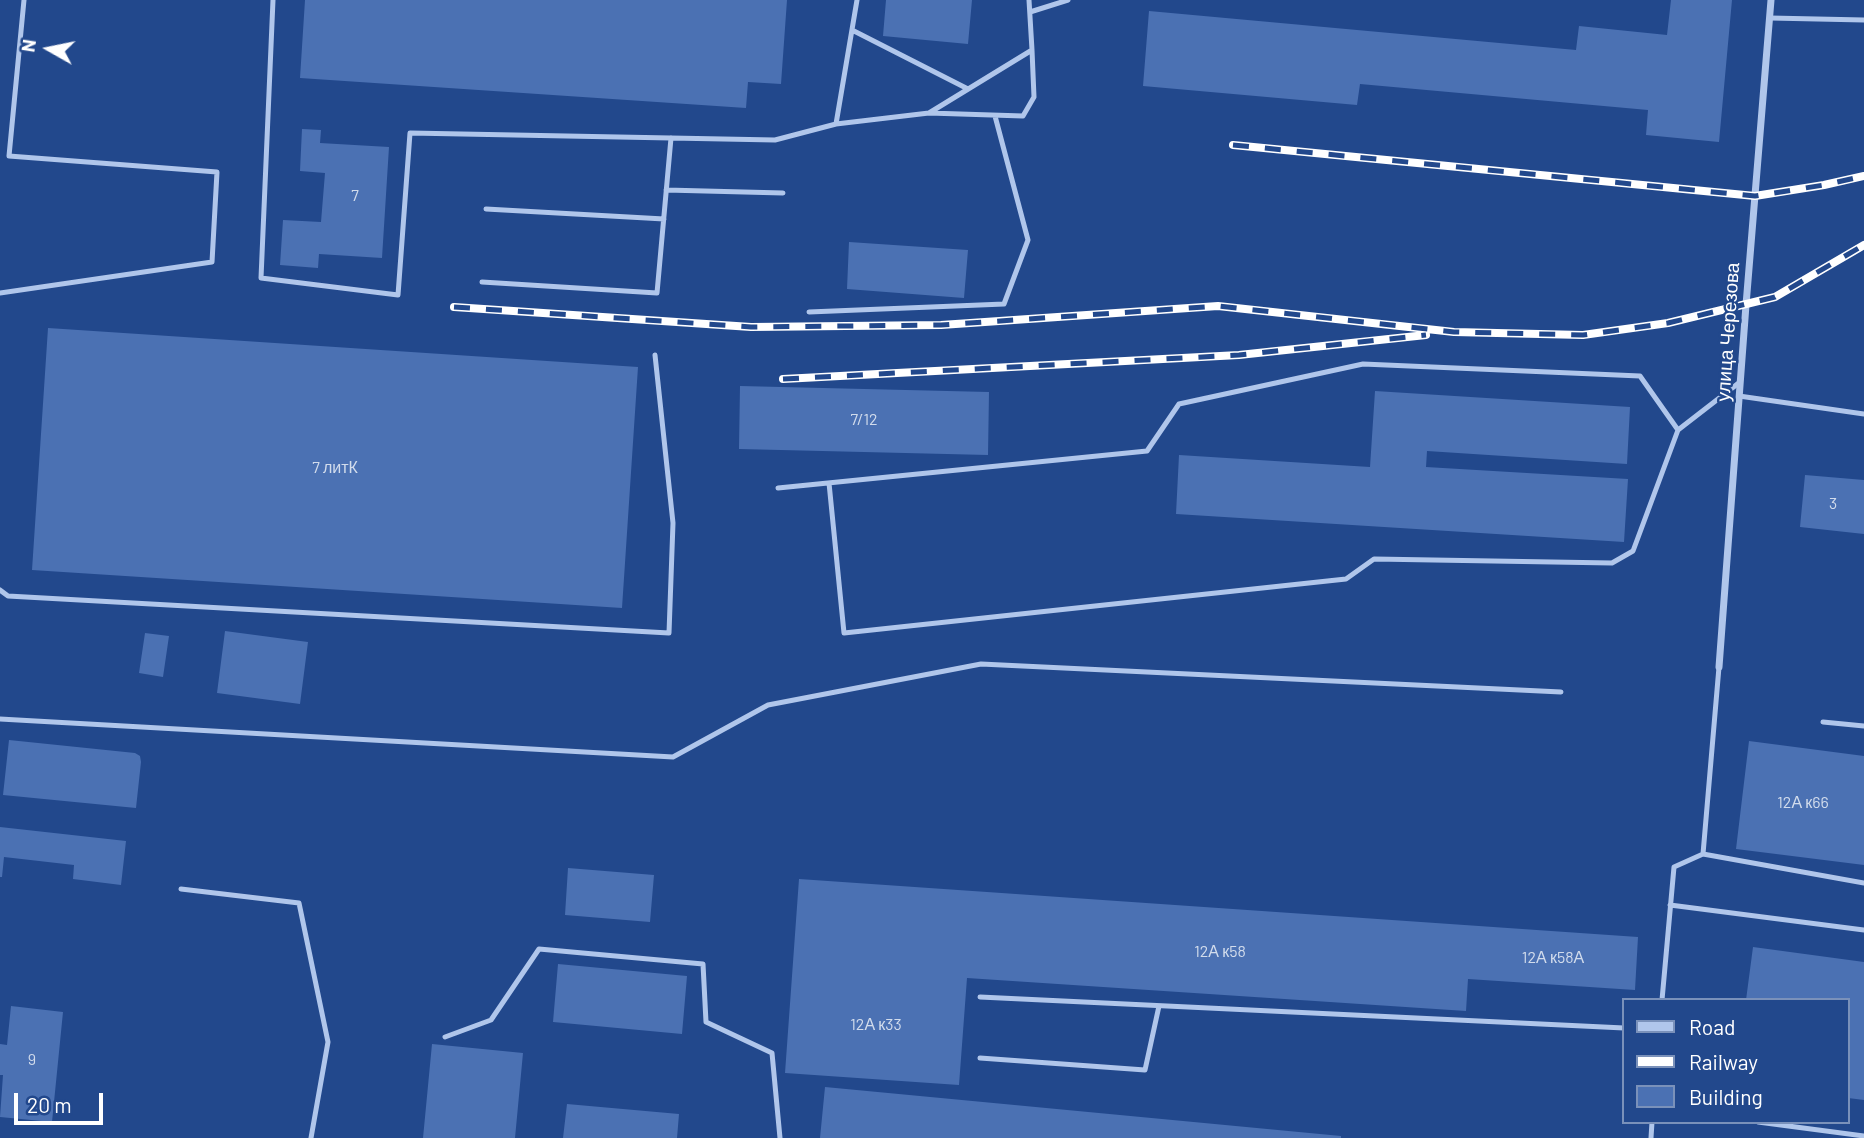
<!DOCTYPE html>
<html>
<head>
<meta charset="utf-8">
<style>
  body { margin:0 }
  #map { position:relative; width:1864px; height:1138px; overflow:hidden; background:#22488c; font-family:Barlow,sans-serif }
  canvas { display:block }
  .legend { position:absolute; left:1622px; top:998px; width:228px; height:126px; box-sizing:border-box; background:#22488c; border:2px solid #7a91ba; margin:0; padding:9px 12px; list-style:none; font-size:21px; color:#fff }
  .legend li { display:flex; align-items:center; gap:14px; height:35px }
  .legend b { width:35px; border:2px solid #7a91ba }
  .north { position:absolute; left:14px; top:14px; width:70px; height:70px; -webkit-text-stroke:5px #22488c; paint-order:stroke; rotate:279deg; font-size:19px; font-weight:700; line-height:28px; text-align:center; color:#fff }
  .north::after { content:''; display:block; margin:auto; width:24px; height:32px; background:#fff; clip-path:polygon(50% 0,100% 100%,50% 72%,0 100%) }
  .scale { position:absolute; left:14px; top:1093px; width:89px; height:32px; box-sizing:border-box; border:4px solid #fff; border-top:0; padding-left:9px; font-size:21px; line-height:24px; white-space:nowrap; color:#fff; -webkit-text-stroke:5px #22488c; paint-order:stroke }
</style>
</head>
<body>
<div id="map">
<canvas width="1864" height="1138"></canvas>
<ul class="legend">
<li><b style="height:9px;background:#b0c6eb"></b>Road</li>
<li><b style="height:9px;background:#fff"></b>Railway</li>
<li><b style="height:19px;background:#4b71b3"></b>Building</li>
</ul>
<div class="north">N</div>
<div class="scale">20 m</div>
</div>
<script>
const context = document.querySelector('canvas').getContext('2d');
context.lineJoin = 'round';
function fillPath(path, color) {
  context.fillStyle = color;
  context.fill(path, 'evenodd');
}
function shape(rows) {
  const path = new Path2D();
  for (const r of rows) {
    path.moveTo(r[0], r[1]);
    for (let i = 2; i < r.length; i += 2) path.lineTo(r[i], r[i + 1]);
  }
  return path;
}
function trace(path, color, width, dash) {
  context.strokeStyle = color;
  context.lineWidth = width;
  context.lineCap = dash ? 'butt' : 'round';
  context.setLineDash(dash || []);
  context.stroke(path);
}
function label(font, color, halo, rows, align = 'center') {
  context.font = font + ' Barlow,sans-serif';
  context.lineWidth = 5;
  context.setLineDash([]);
  context.textBaseline = 'middle';
  context.strokeStyle = halo;
  context.fillStyle = color;
  for (const [text, x, y, turn = 0] of rows) {
    context.save();
    context.translate(x, y);
    context.rotate((+turn || 0) * Math.PI / 180);
    context.textAlign = isNaN(turn) ? turn : align;
    if (halo) context.strokeText(text, 0, 0);
    context.fillText(text, 0, 0);
    context.restore();
  }
}
const building = shape([
  [305,0,787,0,781,84,748,82,746,108,300,78],
  [886,0,972,0,968,44,883,36],
  [1671,0,1732,0,1719,142,1646,135,1648,110,1360,84,1357,105,1143,86,1149,11,1576,50,1579,26,1667,35],
  [302,129,321,130,320,143,389,147,382,258,319,254,318,268,280,265,283,220,321,222,325,173,300,171],
  [849,242,968,250,964,298,847,289],
  [48,328,638,367,622,608,32,570],
  [740,386,989,392,988,455,739,449],
  [1375,391,1630,407,1627,464,1427,451,1426,467,1628,479,1624,542,1176,514,1179,455,1370,467],
  [1805,475,1864,480,1864,534,1800,527],
  [225,631,308,642,300,704,217,693],
  [145,633,169,636,163,677,139,673],
  [9,740,135,753,140,756,141,762,136,808,3,795],
  [1749,741,1864,756,1864,865,1736,849],
  [0,827,126,841,121,885,73,879,74,865,4,857,2,877,0,877],
  [568,868,654,875,650,922,565,915],
  [799,879,1638,937,1635,990,1468,979,1466,1011,967,978,959,1085,785,1073],
  [1753,947,1864,962,1864,1100,1848,1098,1848,1000,1746,1000],
  [558,964,687,976,682,1034,553,1022],
  [11,1006,63,1012,52,1122,0,1117,3,1075,0,1075,0,1044,7,1045],
  [432,1044,523,1053,515,1138,423,1138],
  [825,1087,1341,1136,1341,1138,820,1138],
  [567,1104,679,1114,677,1138,563,1138]
]);
const service = shape([
  [273,0,261,278,398,295,410,133,775,140,836,124,929,113,1032,50,1029,0],
  [1030,12,1068,0],
  [1770,18,1864,20],
  [852,30,968,89],
  [929,113,1023,116,1034,97,1032,50],
  [836,124,857,0],
  [666,190,783,193],
  [486,209,664,219],
  [482,282,657,293,671,138],
  [0,293,212,262,217,172,9,156,24,0],
  [809,312,1004,304,1028,240,995,116],
  [1739,396,1864,414],
  [829,483,844,633,1346,579,1374,559,1612,563,1633,551,1678,430,1740,382],
  [778,488,1147,451,1179,404,1363,364,1640,376,1678,430],
  [0,590,8,596,669,633,673,523,655,355],
  [0,719,673,757,768,705,981,664,1561,692],
  [1823,722,1864,726],
  [1703,854,1864,883],
  [181,889,299,903,328,1042,311,1138],
  [1670,905,1864,930],
  [980,997,1624,1028],
  [1662,1000,1674,867,1703,854,1719,667],
  [445,1037,491,1020,539,949,703,964,706,1022,772,1053,780,1138],
  [980,1058,1145,1070,1159,1006],
  [1758,1122,1864,1136],
  [1651,1138,1652,1122]
]);
const minor = shape([
  [1719,667,1746,305,1771,0]
]);
const rail = shape([
  [1233,145,1755,196,1824,185,1864,176],
  [454,307,751,327,941,325,1218,306,1454,332,1583,335,1668,323,1775,297,1864,245],
  [783,379,1239,355,1426,335]
]);
const numberNames = [
  ["7",355,196],
  ["7/12",864,420],
  ["7 литК",335,468],
  ["3",1833,504],
  ["12А к66",1803,803],
  ["12А к58",1220,952],
  ["12А к58А",1553,958],
  ["12А к33",876,1025],
  ["9",32,1060]
];
const streetNames = [
  ["улица Черезова",1728,332,-86]
];
fillPath(building, '#4b71b3');
trace(service, '#b0c6eb', 5);
trace(minor, '#b0c6eb', 7);
trace(rail, '#fff', 8);
trace(rail, '#22488c', 5, [16]);
label('16px', '#d2dcec', null, numberNames);
label('19px', '#fff', '#22488c', streetNames);
</script>
</body>
</html>
